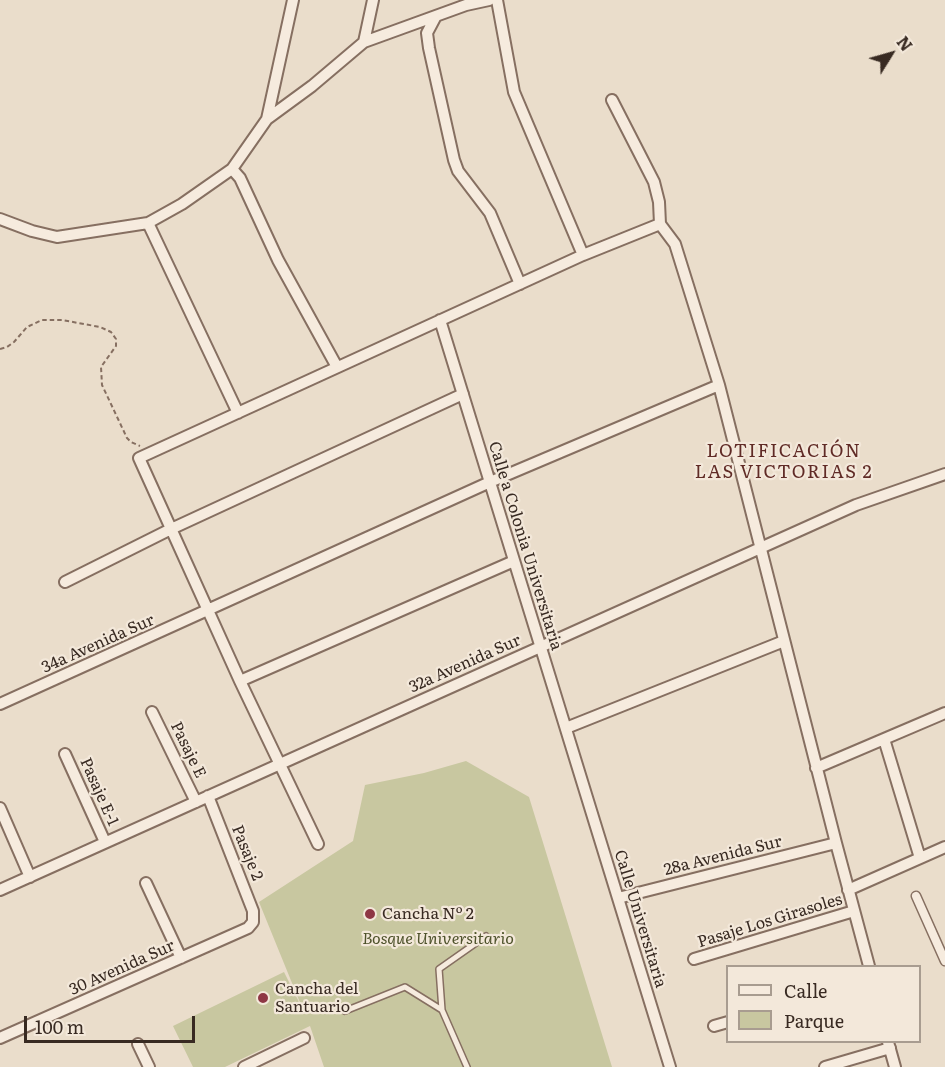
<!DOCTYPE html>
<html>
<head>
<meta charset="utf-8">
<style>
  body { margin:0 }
  #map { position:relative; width:945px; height:1067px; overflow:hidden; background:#eaddcb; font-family:Literata,serif }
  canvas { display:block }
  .legend { position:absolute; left:726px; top:965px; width:195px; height:78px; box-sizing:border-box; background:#f3e8da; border:2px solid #a89c90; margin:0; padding:8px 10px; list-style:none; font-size:18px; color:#382a22 }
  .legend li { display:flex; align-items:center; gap:12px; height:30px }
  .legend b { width:30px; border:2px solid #a89c90 }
  .north { position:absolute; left:861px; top:24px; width:60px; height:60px; -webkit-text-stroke:4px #f3e8da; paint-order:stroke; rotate:53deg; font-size:16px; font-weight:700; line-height:24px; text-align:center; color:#382a22 }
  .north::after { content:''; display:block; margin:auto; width:21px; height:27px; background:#382a22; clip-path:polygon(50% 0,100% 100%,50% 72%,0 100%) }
  .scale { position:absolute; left:24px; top:1016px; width:171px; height:27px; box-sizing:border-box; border:3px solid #382a22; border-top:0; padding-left:8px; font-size:18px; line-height:21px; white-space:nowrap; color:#382a22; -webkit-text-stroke:4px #f3e8da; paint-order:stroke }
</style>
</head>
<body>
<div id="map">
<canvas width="945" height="1067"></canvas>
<ul class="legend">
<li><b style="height:8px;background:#f6ebde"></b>Calle</li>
<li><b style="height:16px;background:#c8c7a0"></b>Parque</li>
</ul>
<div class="north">N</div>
<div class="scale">100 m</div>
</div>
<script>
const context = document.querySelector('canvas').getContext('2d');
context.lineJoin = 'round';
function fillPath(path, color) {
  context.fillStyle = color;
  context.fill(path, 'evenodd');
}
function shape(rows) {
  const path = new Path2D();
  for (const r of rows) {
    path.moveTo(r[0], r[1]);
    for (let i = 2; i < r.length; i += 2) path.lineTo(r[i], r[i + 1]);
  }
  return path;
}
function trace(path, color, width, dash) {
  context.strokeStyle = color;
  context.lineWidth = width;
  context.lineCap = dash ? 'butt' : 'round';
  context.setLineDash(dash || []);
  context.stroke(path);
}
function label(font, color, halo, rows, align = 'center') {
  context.font = font + ' Literata,serif';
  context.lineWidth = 4.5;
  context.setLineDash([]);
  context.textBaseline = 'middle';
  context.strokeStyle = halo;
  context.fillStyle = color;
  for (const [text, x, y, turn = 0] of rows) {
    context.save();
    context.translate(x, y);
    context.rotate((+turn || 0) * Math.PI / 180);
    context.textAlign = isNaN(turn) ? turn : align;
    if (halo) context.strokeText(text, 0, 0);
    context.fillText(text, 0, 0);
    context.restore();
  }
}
const green = shape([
  [466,761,529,797,612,1067,324,1067,310,1026,225,1067,193,1067,173,1026,284,972,303,1010,259,902,353,841,365,785,424,773]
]);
const path = shape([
  [0,349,7,347,14,342,27,327,42,320,62,320,100,327,111,332,116,339,116,346,101,367,102,385,127,438,131,442,140,446]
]);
const service = shape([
  [345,1011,405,987,442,1010],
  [467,1067,442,1010,439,969,486,936]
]);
const pedestrian = shape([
  [916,896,945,961]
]);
const minor = shape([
  [497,0,514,92,583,255],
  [436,16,427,33,429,48,454,160,458,171,490,213,520,284],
  [364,42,373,0],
  [612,100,654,182,659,202,660,224,675,244,719,385,836,843,869,966],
  [267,119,293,0],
  [232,169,240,178,278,260,337,367],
  [0,219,32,231,57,237,148,223,182,204,232,169,267,119,312,86,364,42,466,5,489,0],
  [148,223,238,413],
  [440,320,670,1067],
  [65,582,171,529,463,394],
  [240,681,514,561],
  [0,704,490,482,719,385],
  [152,712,196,802],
  [566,728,784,641],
  [884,739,920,858],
  [65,754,105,842],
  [816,768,945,713],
  [0,808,30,877],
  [318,844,240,681,139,458,583,255,660,224],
  [146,883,181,958],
  [0,890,856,505,945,474],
  [848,890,945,847],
  [618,898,836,843],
  [694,959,854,911],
  [714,1026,728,1022],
  [0,1038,248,928,253,922,253,911,208,796],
  [888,1042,895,1067],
  [138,1044,149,1067],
  [244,1067,304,1038],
  [825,1067,890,1048]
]);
const markers = [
  [370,914,6,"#8e3744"],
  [263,998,6,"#8e3744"]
];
const streetNames = [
  ["Calle a Colonia Universitaria",525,546,73],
  ["34a Avenida Sur",98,644,-24],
  ["32a Avenida Sur",465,664,-24],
  ["Pasaje E",188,750,64],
  ["Pasaje E-1",99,792,66],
  ["Pasaje 2",247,853,68],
  ["28a Avenida Sur",723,856,-14],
  ["Calle Universitaria",640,919,73],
  ["Pasaje Los Girasoles",770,921,-17],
  ["30 Avenida Sur",122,968,-24]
];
const poiNames = [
  ["Cancha Nº 2",382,914],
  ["Cancha del",275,989],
  ["Santuario",275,1007]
];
const parkNames = [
  ["Bosque Universitario",438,939]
];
const neighbourhoodNames = [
  ["LOTIFICACIÓN",784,452],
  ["LAS VICTORIAS 2",784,473]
];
fillPath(green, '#c8c7a0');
trace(service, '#866f61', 8);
trace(pedestrian, '#866f61', 11);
trace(minor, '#866f61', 14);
trace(path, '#866f61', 2, [4.5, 3]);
trace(service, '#f6ebde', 5);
trace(pedestrian, '#f6ebde', 8);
trace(minor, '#f6ebde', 10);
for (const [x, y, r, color] of markers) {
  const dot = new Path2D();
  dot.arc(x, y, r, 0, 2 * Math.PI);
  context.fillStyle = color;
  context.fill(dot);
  trace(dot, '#f3e8da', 2);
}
label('16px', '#382a22', '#f3e8da', streetNames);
label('16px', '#382a22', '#f3e8da', poiNames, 'left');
label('italic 16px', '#4e522b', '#f3e8da', parkNames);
context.letterSpacing = '1.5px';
label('18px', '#602b26', '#f3e8da', neighbourhoodNames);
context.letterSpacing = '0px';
</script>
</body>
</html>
